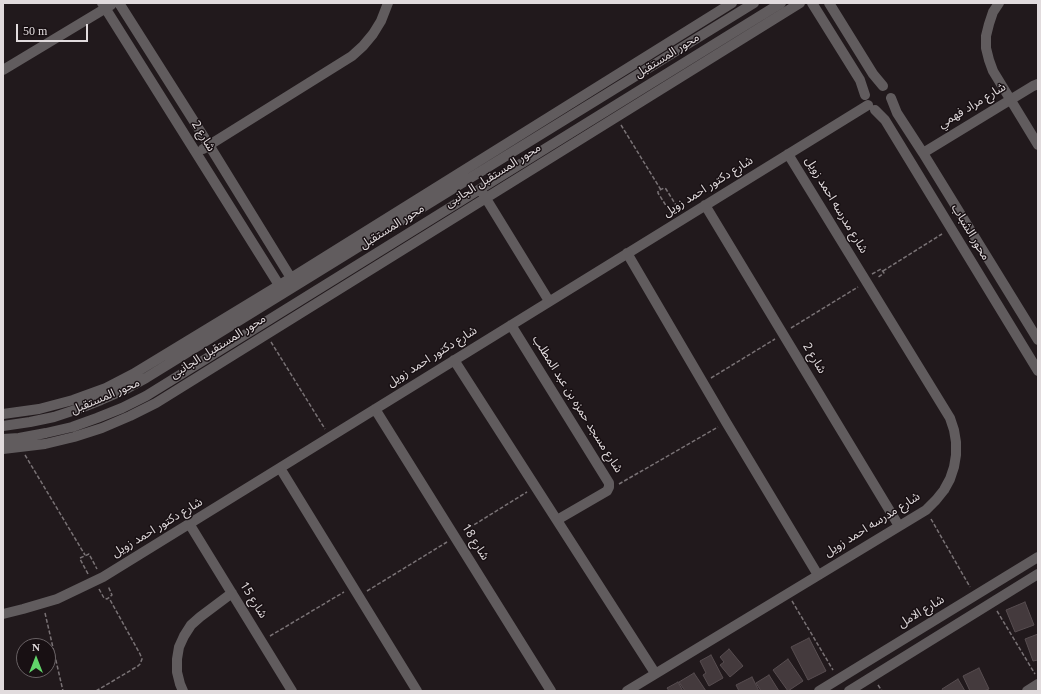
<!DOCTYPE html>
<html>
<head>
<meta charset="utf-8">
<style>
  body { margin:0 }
  #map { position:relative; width:1041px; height:694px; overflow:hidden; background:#21191c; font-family:Georgia,serif }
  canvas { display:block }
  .frame { position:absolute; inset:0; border:4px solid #e1dbdd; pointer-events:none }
  .north { position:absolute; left:16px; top:638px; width:40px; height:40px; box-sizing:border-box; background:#181013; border:1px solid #686164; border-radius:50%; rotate:0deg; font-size:11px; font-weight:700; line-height:16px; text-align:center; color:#e1dbdd }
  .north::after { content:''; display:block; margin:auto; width:14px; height:18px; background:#61d46a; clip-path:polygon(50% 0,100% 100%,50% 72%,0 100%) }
  .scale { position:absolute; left:16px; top:24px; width:72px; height:18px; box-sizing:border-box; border:2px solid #e1dbdd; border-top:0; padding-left:5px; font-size:12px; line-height:14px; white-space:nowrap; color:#e1dbdd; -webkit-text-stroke:3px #181013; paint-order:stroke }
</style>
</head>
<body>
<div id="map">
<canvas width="1041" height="694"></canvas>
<div class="frame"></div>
<div class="north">N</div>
<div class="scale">50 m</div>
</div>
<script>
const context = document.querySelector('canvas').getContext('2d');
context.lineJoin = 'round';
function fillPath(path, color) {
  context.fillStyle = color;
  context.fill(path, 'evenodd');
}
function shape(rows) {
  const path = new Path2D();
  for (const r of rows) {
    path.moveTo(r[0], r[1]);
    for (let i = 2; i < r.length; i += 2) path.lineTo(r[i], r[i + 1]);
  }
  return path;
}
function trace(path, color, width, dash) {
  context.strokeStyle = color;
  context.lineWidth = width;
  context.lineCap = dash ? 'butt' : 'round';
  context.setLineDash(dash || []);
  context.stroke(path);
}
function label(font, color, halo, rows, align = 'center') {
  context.font = font + ' Georgia,"Noto Sans Arabic",serif';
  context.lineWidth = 3;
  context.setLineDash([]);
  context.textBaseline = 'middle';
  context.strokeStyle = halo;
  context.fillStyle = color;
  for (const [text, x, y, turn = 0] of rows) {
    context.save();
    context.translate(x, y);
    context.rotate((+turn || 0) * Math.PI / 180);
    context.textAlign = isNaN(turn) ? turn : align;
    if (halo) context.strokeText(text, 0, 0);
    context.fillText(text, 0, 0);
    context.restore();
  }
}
const building = shape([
  [1025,602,1034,625,1015,632,1006,610,1025,602],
  [1038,634,1038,660,1033,661,1025,639,1038,634],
  [809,638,826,671,808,680,791,647,809,638],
  [729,649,743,666,730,677,720,665,724,662,720,657,729,649],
  [711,655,723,678,709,686,703,675,706,673,700,661,711,655],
  [788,659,803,681,788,691,773,670,788,659],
  [979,668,989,689,984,691,970,691,963,676,979,668],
  [694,673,706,691,685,691,679,682,694,673],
  [769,675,779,691,761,691,756,683,769,675],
  [752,677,759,691,739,691,736,685,752,677],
  [958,679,965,691,943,691,942,689,958,679],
  [678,682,683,691,669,691,667,688,678,682]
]);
const path = shape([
  [621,125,661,190],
  [672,215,658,193,658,191,664,188,666,189,679,210],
  [883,271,942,234],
  [872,274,881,269,884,273,877,278],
  [791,328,858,287],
  [271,342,325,429],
  [711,378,775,339],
  [25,455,85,555],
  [619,484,718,427],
  [931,519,970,587],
  [464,531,527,492],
  [88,574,80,559,80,558,89,554,97,569],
  [99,589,104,598,107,599,112,595,108,586],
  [367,591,447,542],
  [792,601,833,670],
  [997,611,1035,674],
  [45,613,63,691],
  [270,636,344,592],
  [878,685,882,691],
  [96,691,138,666,140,664,142,659,140,654,109,598]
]);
const minor = shape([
  [102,3,279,285],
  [119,3,209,145,291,278],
  [812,3,860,80,865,95],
  [829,3,873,74,883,86],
  [999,3,993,12,989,24,986,36,986,48,989,60,993,71,1038,145],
  [3,70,111,5],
  [891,98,897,113,923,153,1038,340],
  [875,110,885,120,1038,371],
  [203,149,352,56,363,46,373,34,381,21,388,3],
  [923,153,1033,86,1038,84],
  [482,192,549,301],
  [705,205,899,526],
  [627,253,726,422,818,575],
  [511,325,609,483,609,487,607,491,557,520],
  [454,360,655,673],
  [375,409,551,691],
  [3,414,39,409,73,400,106,388,133,374,291,278,732,3],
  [3,426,30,422,54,417,78,409,101,400,124,390,146,378,754,3],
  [3,439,19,438,46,433,72,427,97,418,122,408,146,396,480,189,781,3],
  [3,449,45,444,74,437,102,428,130,416,156,403,800,3],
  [280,468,417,691],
  [190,525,292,691],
  [3,614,23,609,57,599,103,577,868,105],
  [183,691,180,684,177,672,177,659,179,647,184,636,191,625,200,617,232,593],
  [627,691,926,510,936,500,944,490,950,479,954,467,956,455,956,442,954,430,950,418,788,154],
  [819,691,1038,557],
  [849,691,1038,574],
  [1027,691,1038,684]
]);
const streetNames = [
  ["محور المستقبل",668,57,-32],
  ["شارع مراد فهمي",973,107,-31],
  ["شارع 2",202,137,58],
  ["محور المستقبل الجانبى",494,177,-32],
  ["شارع دكتور احمد زويل",709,188,-32],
  ["شارع مدرسه احمد زويل",835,206,59],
  ["محور المستقبل",393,228,-32],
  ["محور الشباب",969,233,59],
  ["محور المستقبل الجانبى",219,348,-32],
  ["شارع دكتور احمد زويل",433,358,-32],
  ["شارع 2",813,359,59],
  ["محور المستقبل",106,398,-23],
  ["شارع مسجد حمزه بن عبد المطلب",576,405,58],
  ["شارع مدرسه احمد زويل",873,526,-32],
  ["شارع دكتور احمد زويل",158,529,-31],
  ["شارع 18",474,543,58],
  ["شارع 15",252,601,58],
  ["شارع الامل",922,613,-31]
];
fillPath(building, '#443a3d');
trace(building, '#574d50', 1);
trace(path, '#797275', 1.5, [4, 2]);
trace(minor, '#615c5e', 10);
label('12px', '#e1dbdd', '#181013', streetNames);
</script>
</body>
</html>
